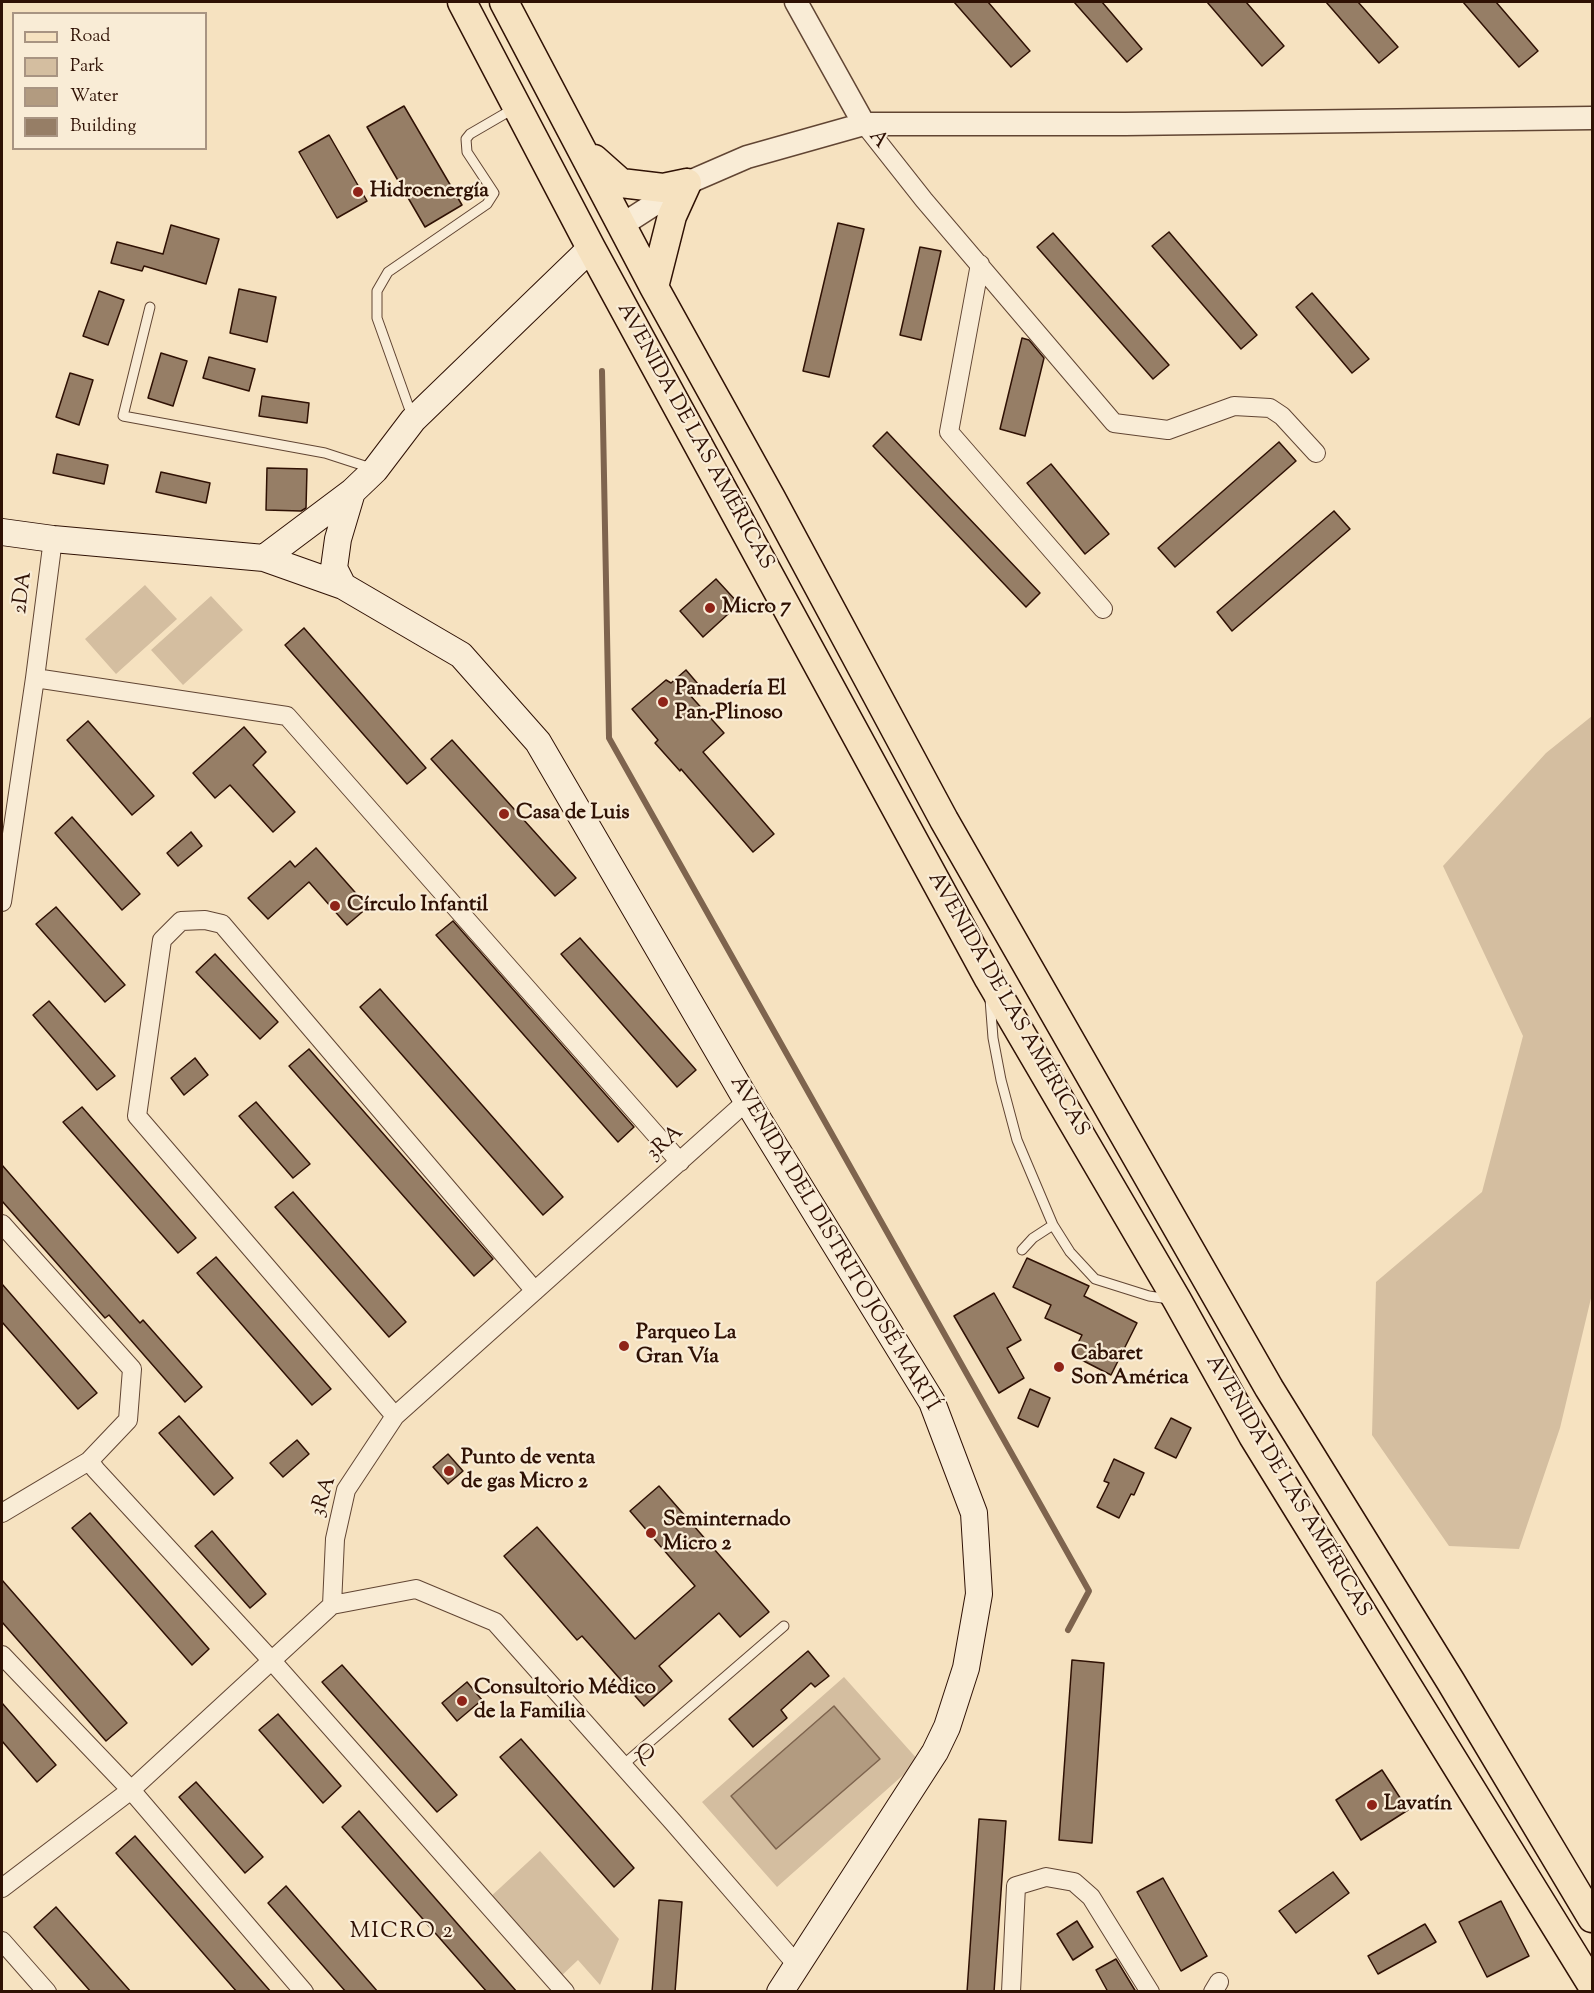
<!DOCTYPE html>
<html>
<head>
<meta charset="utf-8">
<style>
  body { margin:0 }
  #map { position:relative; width:1594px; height:1993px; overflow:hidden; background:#f6e2c0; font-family:"Sorts Mill Goudy",serif }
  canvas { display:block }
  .frame { position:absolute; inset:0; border:3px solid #2f1104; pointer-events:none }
  .legend { position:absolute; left:12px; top:12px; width:195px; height:138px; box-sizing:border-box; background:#f9ecd6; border:2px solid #a89482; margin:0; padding:8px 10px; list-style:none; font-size:18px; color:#2f1104 }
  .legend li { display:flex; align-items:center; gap:12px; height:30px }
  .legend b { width:30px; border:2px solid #a89482 }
</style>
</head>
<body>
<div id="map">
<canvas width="1594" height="1993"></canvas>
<div class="frame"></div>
<ul class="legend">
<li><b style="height:8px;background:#f6e2c0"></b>Road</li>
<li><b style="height:16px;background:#d4bea0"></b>Park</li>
<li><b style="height:16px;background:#b29b80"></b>Water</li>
<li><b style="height:16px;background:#967e66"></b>Building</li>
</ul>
</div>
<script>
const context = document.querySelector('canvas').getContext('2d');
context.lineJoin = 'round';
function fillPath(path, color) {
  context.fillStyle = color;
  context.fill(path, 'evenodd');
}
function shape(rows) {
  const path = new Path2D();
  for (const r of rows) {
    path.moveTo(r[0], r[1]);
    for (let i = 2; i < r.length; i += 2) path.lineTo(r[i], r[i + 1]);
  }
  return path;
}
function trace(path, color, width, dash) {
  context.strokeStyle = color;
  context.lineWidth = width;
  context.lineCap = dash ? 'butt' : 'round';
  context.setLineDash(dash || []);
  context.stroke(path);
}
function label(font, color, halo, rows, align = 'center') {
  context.font = font + ' "Sorts Mill Goudy",serif';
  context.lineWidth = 4.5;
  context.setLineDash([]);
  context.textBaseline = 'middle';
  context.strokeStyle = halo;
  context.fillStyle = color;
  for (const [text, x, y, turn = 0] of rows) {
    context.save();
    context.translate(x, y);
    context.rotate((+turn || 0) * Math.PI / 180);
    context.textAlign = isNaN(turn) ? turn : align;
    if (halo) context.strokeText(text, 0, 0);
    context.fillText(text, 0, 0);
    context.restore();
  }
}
const green = shape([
  [145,585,177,619,116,674,85,639],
  [211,596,243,630,183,685,151,650],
  [1592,716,1592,1294,1560,1428,1519,1549,1449,1546,1372,1435,1376,1282,1482,1192,1523,1036,1443,866,1546,753],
  [844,1677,919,1761,777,1887,702,1802],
  [540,1851,619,1939,600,1985,578,1960,558,1979,488,1899]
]);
const water = shape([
  [834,1706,880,1759,776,1849,731,1796,834,1706]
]);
const stream = shape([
  [602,371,609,738,1089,1591,1068,1630]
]);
const building = shape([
  [954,2,988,2,1030,51,1011,67,954,2],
  [1074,2,1102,2,1142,49,1127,62,1074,2],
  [1207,2,1246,2,1284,46,1262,66,1207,2],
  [1326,2,1358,2,1398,47,1379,63,1326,2],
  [1463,2,1496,2,1538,51,1519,67,1463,2],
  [404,106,462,205,425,227,367,127,404,106],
  [329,135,367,201,337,218,299,152,329,135],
  [838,223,864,229,829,377,803,371,838,223],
  [171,225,219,239,206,284,144,266,142,271,111,263,117,242,163,254,171,225],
  [1169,232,1257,335,1241,349,1152,246,1169,232],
  [1053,233,1169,365,1153,379,1037,247,1053,233],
  [920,247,941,251,921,340,900,335,920,247],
  [239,289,276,297,267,342,230,333,239,289],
  [99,291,124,300,108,345,83,336,99,291],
  [1312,293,1369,359,1352,373,1296,307,1312,293],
  [1022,338,1029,340,1044,358,1025,436,1000,429,1022,338],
  [161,353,187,361,173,406,148,398,161,353],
  [209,357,255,369,249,391,203,378,209,357],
  [70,373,93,380,79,425,56,417,70,373],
  [262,396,309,403,307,423,259,416,262,396],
  [887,432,1040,593,1026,607,873,446,887,432],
  [1279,442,1296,461,1175,567,1158,548,1279,442],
  [57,454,108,465,104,484,53,473,57,454],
  [1051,464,1109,534,1085,554,1027,483,1051,464],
  [267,468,307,469,306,508,301,511,266,510,267,468],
  [161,472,210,483,206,503,156,492,161,472],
  [1334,511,1350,529,1232,631,1217,612,1334,511],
  [716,579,739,604,703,637,680,611,716,579],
  [304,628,426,768,407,784,285,645,304,628],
  [686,670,698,684,688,693,724,733,703,752,774,834,753,852,681,769,680,771,655,743,658,740,632,709,666,680,671,683,686,670],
  [88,721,154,796,132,815,67,740,88,721],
  [244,727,266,752,253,765,295,812,273,832,230,785,215,798,193,773,244,727],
  [452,740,576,878,555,896,431,759,452,740],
  [72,817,140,894,122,910,55,833,72,817],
  [191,832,202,846,178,866,167,853,191,832],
  [316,848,368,907,347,925,309,882,268,919,248,898,290,861,295,867,316,848],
  [56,907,125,985,105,1002,36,924,56,907],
  [453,921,634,1127,618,1142,436,935,453,921],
  [580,938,696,1070,677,1087,561,954,580,938],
  [215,954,278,1022,260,1039,196,972,215,954],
  [380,989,563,1197,543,1215,360,1007,380,989],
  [49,1001,115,1076,97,1090,33,1015,49,1001],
  [309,1049,493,1259,474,1276,289,1066,309,1049],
  [195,1058,208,1075,184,1095,171,1078,195,1058],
  [256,1102,310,1164,293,1178,239,1116,256,1102],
  [82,1107,196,1238,178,1253,63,1122,82,1107],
  [2,1165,140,1323,143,1320,202,1387,185,1402,109,1315,105,1318,2,1201,2,1165],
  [293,1192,406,1322,389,1337,275,1207,293,1192],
  [216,1257,331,1389,312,1405,197,1273,216,1257],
  [1027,1258,1089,1286,1084,1296,1137,1323,1111,1375,1072,1355,1082,1335,1045,1318,1051,1305,1013,1287,1027,1258],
  [2,1284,97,1393,78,1409,2,1322,2,1284],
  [994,1293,1021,1340,1007,1348,1024,1378,999,1393,954,1316,994,1293],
  [1030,1389,1050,1398,1038,1427,1018,1418,1030,1389],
  [179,1416,233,1478,214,1495,159,1433,179,1416],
  [1171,1418,1191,1428,1176,1458,1155,1448,1171,1418],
  [297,1440,309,1454,283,1477,270,1463,297,1440],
  [448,1454,463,1471,448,1484,433,1467,448,1454],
  [1114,1459,1144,1473,1134,1495,1131,1494,1119,1518,1097,1507,1109,1483,1104,1481,1114,1459],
  [659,1486,769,1612,740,1637,719,1613,659,1666,672,1681,644,1706,582,1636,577,1640,504,1556,537,1527,635,1639,695,1586,630,1511,659,1486],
  [90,1513,209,1649,192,1665,72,1528,90,1513],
  [212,1531,266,1594,250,1608,195,1546,212,1531],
  [2,1580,127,1723,106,1741,2,1622,2,1580],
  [808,1651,829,1676,815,1687,811,1683,781,1710,787,1718,753,1747,729,1719,808,1651],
  [1072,1660,1104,1663,1092,1843,1059,1840,1072,1660],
  [342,1665,457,1795,437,1812,322,1682,342,1665],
  [467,1682,482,1700,457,1721,442,1703,467,1682],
  [2,1703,56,1765,37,1782,2,1741,2,1703],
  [278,1714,341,1786,323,1803,259,1730,278,1714],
  [521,1739,634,1868,614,1887,500,1757,521,1739],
  [1382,1770,1408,1810,1361,1840,1336,1800,1382,1770],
  [196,1782,263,1857,245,1873,179,1797,196,1782],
  [359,1811,517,1992,487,1992,342,1827,359,1811],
  [979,1819,1006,1821,994,1992,967,1992,979,1819],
  [135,1836,271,1992,237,1992,116,1853,135,1836],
  [1333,1872,1349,1893,1296,1933,1279,1911,1333,1872],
  [1163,1878,1207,1956,1181,1971,1137,1892,1163,1878],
  [286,1886,378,1992,346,1992,268,1903,286,1886],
  [659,1900,682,1902,675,1992,652,1992,659,1900],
  [1501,1901,1529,1956,1487,1977,1459,1922,1501,1901],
  [56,1907,131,1992,91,1992,34,1927,56,1907],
  [1077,1921,1093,1947,1073,1960,1057,1934,1077,1921],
  [1425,1924,1436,1942,1378,1974,1368,1956,1425,1924],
  [1116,1959,1136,1992,1108,1992,1096,1970,1116,1959]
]);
const service = shape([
  [150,307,123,416,325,453,371,468],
  [412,416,377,318,377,291,388,272,487,204,494,193,467,152,466,139,470,134,513,109],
  [990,999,993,1038,1001,1080,1017,1140,1053,1225,1070,1252,1095,1279,1149,1296,1169,1299],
  [1022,1250,1033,1238,1053,1225],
  [623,1765,784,1626]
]);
const minor = shape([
  [864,124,924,200,1114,423,1168,430,1234,406,1270,408,1282,416,1316,453],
  [980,264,949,432,1103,609],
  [35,678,287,716,680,1162],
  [2,902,35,678,53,539],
  [2,1224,132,1369,128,1420,89,1461,2,1513],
  [395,1416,137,1116,162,940,181,921,205,920,222,924,535,1291],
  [89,1461,96,1470,272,1661,565,1992],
  [332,1605,416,1589,495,1622,673,1822,797,1965],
  [2,1655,131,1790,304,1992],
  [2,1888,131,1790,332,1605,335,1539,346,1490,395,1416,747,1101],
  [2,1941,47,1992],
  [1011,1992,1016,1886,1046,1877,1074,1882,1091,1897,1150,1992],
  [1213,1992,1219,1982]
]);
const tertiary = shape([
  [796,2,864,124],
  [622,225,687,183,747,157,864,124,1125,124,1592,118]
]);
const secondary = shape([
  [2,532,53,539,264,558,343,586,461,655,538,742,747,1101,932,1402,974,1513,979,1594,966,1668,947,1727,935,1752,780,1992],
  [264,558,352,492,375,470,413,420,591,248],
  [343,586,334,568,338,539,352,492]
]);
const primary = shape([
  [462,2,591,248,989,979,1177,1300,1253,1436,1592,1985],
  [504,2,654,287,771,498,944,820,1269,1388,1451,1682,1592,1918],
  [594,159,621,183,663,188,687,183],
  [654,287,672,216,687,183]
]);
const markers = [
  [358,192,6,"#8f2418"],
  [710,608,6,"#8f2418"],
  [663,702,6,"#8f2418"],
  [504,814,6,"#8f2418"],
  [335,906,6,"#8f2418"],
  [624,1346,6,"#8f2418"],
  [1059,1367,6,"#8f2418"],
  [449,1471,6,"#8f2418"],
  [651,1533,6,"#8f2418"],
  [462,1701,6,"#8f2418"],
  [1372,1805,6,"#8f2418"]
];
const streetNames = [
  ["A",877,140,52],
  ["AVENIDA DE LAS AMÉRICAS",694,437,61],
  ["2DA",24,593,-83],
  ["AVENIDA DE LAS AMÉRICAS",1007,1005,60],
  ["3RA",666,1144,-42],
  ["AVENIDA DEL DISTRITO JOSÉ MARTÍ",833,1244,59],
  ["AVENIDA DE LAS AMÉRICAS",1287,1487,59],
  ["3RA",325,1497,-72],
  ["Q",643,1754,48]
];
const poiNames = [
  ["Hidroenergía",370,192],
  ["Micro 7",722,608],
  ["Panadería El",675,690],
  ["Pan-Plinoso",675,714],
  ["Casa de Luis",516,814],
  ["Círculo Infantil",347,906],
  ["Parqueo La",636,1334],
  ["Gran Vía",636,1358],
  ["Cabaret",1071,1355],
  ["Son América",1071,1379],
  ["Punto de venta",461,1459],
  ["de gas Micro 2",461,1483],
  ["Seminternado",663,1521],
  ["Micro 2",663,1545],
  ["Consultorio Médico",474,1689],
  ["de la Familia",474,1713],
  ["Lavatín",1384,1805]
];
const neighbourhoodNames = [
  ["MICRO 2",402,1933]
];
fillPath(green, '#d4bea0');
fillPath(water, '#b29b80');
trace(water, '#7e644e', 1.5);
trace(stream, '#7e644e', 6);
fillPath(building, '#967e66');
trace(building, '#2f1104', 1.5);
trace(service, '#614533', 11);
trace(minor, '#614533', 20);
trace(tertiary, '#614533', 25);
trace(secondary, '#2f1104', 28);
trace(primary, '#2f1104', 31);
trace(service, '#f9ecd6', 9);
trace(minor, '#f9ecd6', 18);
trace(tertiary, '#f9ecd6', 22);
trace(secondary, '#f9ecd6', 26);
trace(primary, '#f6e2c0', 28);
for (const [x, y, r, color] of markers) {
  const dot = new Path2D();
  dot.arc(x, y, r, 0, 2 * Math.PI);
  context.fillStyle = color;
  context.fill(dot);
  trace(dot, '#f9ecd6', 2);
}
label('21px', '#2f1104', '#f9ecd6', streetNames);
label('bold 21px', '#2f1104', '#f9ecd6', poiNames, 'left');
context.letterSpacing = '1.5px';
label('22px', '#2f1104', '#f9ecd6', neighbourhoodNames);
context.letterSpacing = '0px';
</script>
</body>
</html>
